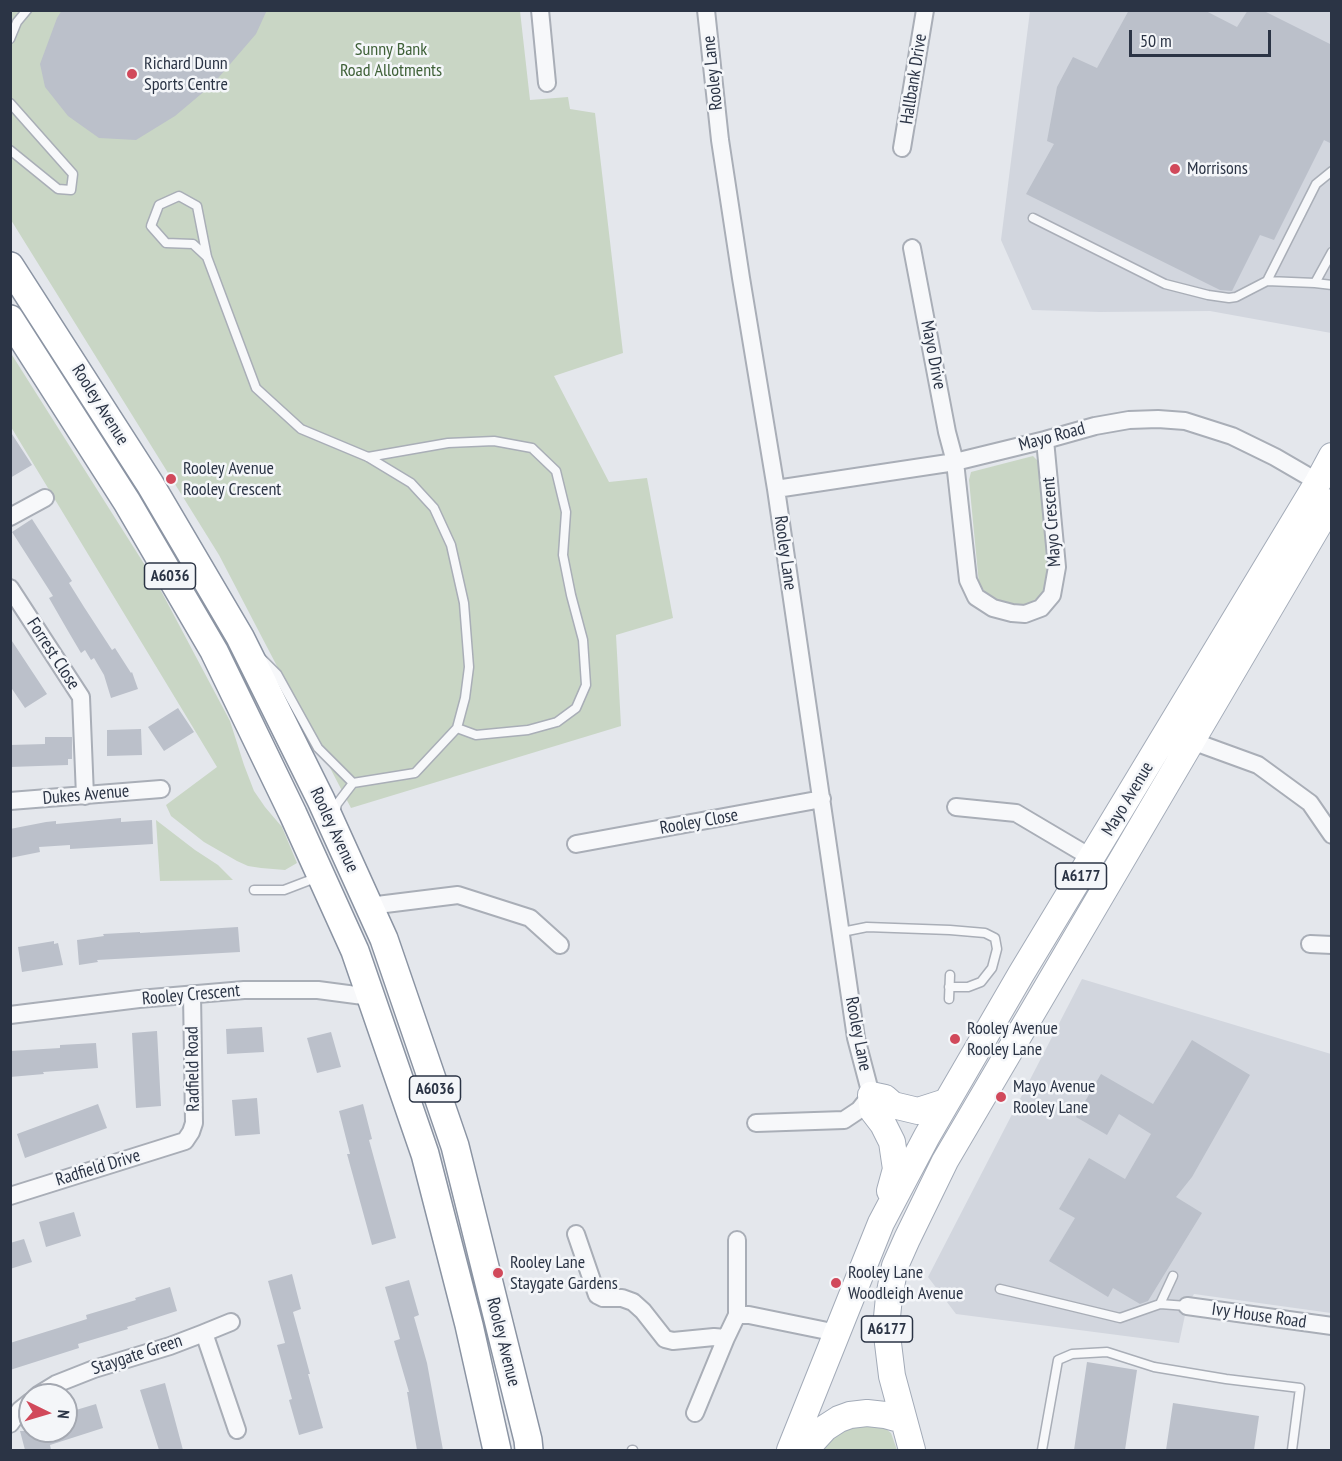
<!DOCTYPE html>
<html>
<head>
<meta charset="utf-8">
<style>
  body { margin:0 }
  #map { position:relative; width:1342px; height:1461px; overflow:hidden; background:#e4e7ec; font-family:"PT Sans Narrow",sans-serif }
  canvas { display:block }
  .frame { position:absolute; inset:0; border:12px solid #2b3445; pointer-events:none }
  .north { position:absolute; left:18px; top:1383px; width:60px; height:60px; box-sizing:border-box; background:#f4f6f9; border:2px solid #a4a8b1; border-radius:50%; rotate:95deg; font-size:16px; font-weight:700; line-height:24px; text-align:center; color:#2b3445 }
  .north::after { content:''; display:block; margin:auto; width:21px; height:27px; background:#d1495b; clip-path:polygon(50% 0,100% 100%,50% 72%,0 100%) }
  .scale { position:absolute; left:1129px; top:30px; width:142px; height:27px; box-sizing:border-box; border:3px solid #2b3445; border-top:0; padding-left:8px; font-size:18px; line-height:21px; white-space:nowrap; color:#2b3445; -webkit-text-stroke:4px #f4f6f9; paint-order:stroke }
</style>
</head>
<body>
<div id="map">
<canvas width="1342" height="1461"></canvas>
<div class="frame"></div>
<div class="north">N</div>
<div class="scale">50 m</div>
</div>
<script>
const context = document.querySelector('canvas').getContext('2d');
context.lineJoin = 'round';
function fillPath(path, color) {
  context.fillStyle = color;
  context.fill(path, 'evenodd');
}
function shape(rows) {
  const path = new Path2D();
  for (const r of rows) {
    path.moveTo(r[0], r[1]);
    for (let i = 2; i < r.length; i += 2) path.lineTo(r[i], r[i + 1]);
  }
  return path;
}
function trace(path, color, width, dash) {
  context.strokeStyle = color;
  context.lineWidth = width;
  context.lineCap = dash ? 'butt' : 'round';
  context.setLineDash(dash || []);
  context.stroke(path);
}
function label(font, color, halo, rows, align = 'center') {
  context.font = font + ' "PT Sans Narrow",sans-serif';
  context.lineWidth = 5;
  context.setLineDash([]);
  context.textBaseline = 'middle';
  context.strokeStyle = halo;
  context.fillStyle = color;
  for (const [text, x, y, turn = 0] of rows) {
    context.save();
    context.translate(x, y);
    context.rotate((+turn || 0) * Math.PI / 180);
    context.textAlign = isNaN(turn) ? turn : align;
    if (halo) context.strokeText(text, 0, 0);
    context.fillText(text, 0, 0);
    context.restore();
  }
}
const built = shape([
  [1030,11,1331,11,1331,333,1210,311,1100,312,1032,310,1001,240],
  [1082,979,1331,1054,1331,1313,1194,1294,1187,1306,1179,1343,956,1314,928,1277]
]);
const green = shape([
  [11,11,520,11,530,100,568,97,570,109,595,113,623,353,554,376,609,482,647,478,673,618,616,635,621,726,351,808,219,555,11,220],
  [11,354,12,355,160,589,230,721,244,765,254,791,265,807,282,827,297,863,285,870,261,868,248,866,237,861,204,842,171,816,166,805,217,767,11,427],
  [1033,456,1038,461,1050,562,1049,580,1044,591,1036,599,1028,604,1015,604,999,601,986,593,979,584,969,480,971,472],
  [156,820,195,850,218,865,233,880,160,881],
  [880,1424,891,1433,897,1450,819,1450,825,1443,842,1431,857,1426]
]);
const building = shape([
  [62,10,267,10,256,34,213,84,175,116,136,140,99,138,68,116,45,87,40,64,57,18],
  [1129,10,1204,10,1237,27,1248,10,1262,10,1332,45,1332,144,1324,140,1274,240,1260,235,1232,291,1220,290,1026,194,1054,144,1047,141,1057,87,1073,57,1097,68],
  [10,431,32,465,10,478],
  [32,519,72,581,69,583,84,607,112,650,115,648,131,673,132,672,138,689,111,698,104,675,94,658,91,660,85,650,81,653,68,631,49,598,53,596,12,532],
  [10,638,47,694,25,708,10,686],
  [178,708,194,732,164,751,148,727],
  [141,729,142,755,107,756,107,730],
  [45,737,72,737,72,759,68,759,68,765,10,767,10,745,45,744],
  [121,818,121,822,152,820,153,844,70,849,70,845,39,847,40,852,10,858,10,829,46,822,56,821,56,824],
  [238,927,240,952,97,960,98,962,79,965,77,940,104,936,103,934,140,932,140,933],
  [54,941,54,944,58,943,63,965,22,972,18,947],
  [262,1027,264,1052,227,1054,226,1029],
  [157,1031,161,1106,136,1108,132,1033],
  [331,1032,341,1067,317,1073,307,1038],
  [1192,1040,1250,1075,1192,1177,1176,1197,1202,1213,1148,1301,1140,1304,1113,1288,1108,1297,1049,1261,1075,1218,1059,1209,1089,1158,1125,1179,1151,1134,1119,1114,1107,1135,1076,1117,1101,1074,1153,1104],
  [96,1043,98,1068,43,1072,44,1074,10,1077,10,1051,60,1048,60,1045],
  [257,1098,260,1134,235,1136,232,1100],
  [98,1104,107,1128,25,1158,17,1134],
  [363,1104,372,1139,369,1140,396,1238,372,1245,347,1154,350,1154,339,1111],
  [74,1212,81,1236,46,1247,39,1222],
  [24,1239,32,1262,10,1269,10,1243],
  [292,1274,301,1309,293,1312,310,1374,308,1374,323,1428,299,1435,289,1400,292,1399,277,1345,285,1343,268,1281],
  [409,1280,419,1315,414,1317,427,1363,443,1450,417,1450,407,1392,409,1392,394,1341,400,1339,385,1287],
  [170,1287,177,1311,127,1327,128,1329,78,1344,79,1348,10,1370,10,1343,87,1319,86,1315,136,1300,135,1298],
  [1087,1362,1137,1370,1125,1450,1074,1450],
  [165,1383,183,1450,159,1450,140,1390],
  [1173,1403,1259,1416,1254,1450,1166,1450],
  [96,1404,103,1428,50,1445,51,1450,25,1450,20,1431,66,1431,66,1413]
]);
const service = shape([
  [10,39,17,22,27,10],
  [10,103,73,174,71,190,58,189,10,150],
  [1033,218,1165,284,1208,295,1229,298,1236,297,1267,281,1316,184,1332,171],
  [1332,252,1315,283,1332,285],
  [207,257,193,244,166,243,151,226,159,205,179,196,197,206,207,257,256,388,301,429,368,457,411,483,434,508,451,545,464,603,469,667,465,698,457,728,415,773,353,783,337,804,335,814],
  [1267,281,1315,283],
  [368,457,448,443,494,441,532,448,556,471,566,512,563,555,571,595,583,640,586,685,576,708,557,722,528,730,476,735,457,728],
  [262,659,277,674,318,748,353,783],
  [254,890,284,890,318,877],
  [842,932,867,927,950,930,985,933,995,938,997,949,992,968,981,982,968,987,949,987],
  [949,999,950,975],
  [1000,1289,1120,1318,1160,1304,1187,1306],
  [1160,1304,1173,1276],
  [632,1450,633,1450],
  [1042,1450,1058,1360,1072,1354,1107,1352,1154,1367,1226,1379,1300,1388,1292,1450]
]);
const minor = shape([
  [540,10,547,83],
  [706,10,720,140,741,278,776,489,856,1038,871,1095,859,1110,844,1120,756,1123],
  [902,148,925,10],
  [912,248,947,432,955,462,968,580,976,597,993,608,1012,613,1025,614,1041,608,1052,595,1057,567,1045,440],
  [776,489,955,462,1045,440,1095,426,1129,420,1158,419,1185,421,1232,436,1275,457,1318,482],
  [10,517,45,498],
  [10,588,81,697,85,796],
  [1192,741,1258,765,1310,803,1332,835],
  [10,801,161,789],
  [956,807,1016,813,1092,858],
  [576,844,822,799],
  [369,906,458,895,530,918,560,945],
  [1310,944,1332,945],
  [10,1015,139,999,244,990,318,990,371,997],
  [10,1196,185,1141,191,1132,194,1123,192,994],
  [576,1234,597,1295,603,1298,622,1298,633,1302,643,1311,665,1339,673,1341,714,1337,726,1338,737,1315,749,1315,837,1333],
  [1187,1306,1332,1326],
  [737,1315,737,1240],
  [231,1322,204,1333,237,1430],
  [38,1395,56,1384,94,1369,170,1346,204,1333],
  [695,1413,726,1338],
  [10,1424,20,1410,30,1402]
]);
const primary = shape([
  [890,1191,896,1169,892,1142,883,1124,873,1111,871,1095,885,1098,893,1105,918,1111,946,1102],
  [790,1450,881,1223,927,1136,1021,974,1318,482,1332,456],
  [805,1450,825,1428,839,1419,850,1415,867,1413,885,1415,903,1420],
  [912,1450,892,1376,886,1327,889,1297,895,1266,907,1239,945,1161,1332,502]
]);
const trunk = shape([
  [10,266,150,484,240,637,321,800,384,939,455,1146,528,1440,529,1450],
  [10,319,127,502,214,651,293,814,355,951,425,1154,469,1325,497,1450]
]);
const markers = [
  [132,74,6,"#d1495b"],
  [1175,169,6,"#d1495b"],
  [171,479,6,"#d1495b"],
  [955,1039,6,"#d1495b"],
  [1001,1097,6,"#d1495b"],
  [498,1273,6,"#d1495b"],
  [836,1283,6,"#d1495b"]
];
const shields = [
  [170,576,51],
  [1081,876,51],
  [435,1089,51],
  [887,1329,51]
];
const shieldNames = [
  ["A6036",170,576],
  ["A6177",1081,876],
  ["A6036",435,1089],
  ["A6177",887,1329]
];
const parkNames = [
  ["Sunny Bank",391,50],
  ["Road Allotments",391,71]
];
const poiNames = [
  ["Richard Dunn",144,64],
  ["Sports Centre",144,85],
  ["Morrisons",1187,169],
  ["Rooley Avenue",183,469],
  ["Rooley Crescent",183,490],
  ["Rooley Avenue",967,1029],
  ["Rooley Lane",967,1050],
  ["Mayo Avenue",1013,1087],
  ["Rooley Lane",1013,1108],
  ["Rooley Lane",510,1263],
  ["Staygate Gardens",510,1284],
  ["Rooley Lane",848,1273],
  ["Woodleigh Avenue",848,1294]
];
const streetNames = [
  ["Rooley Lane",713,73,-96],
  ["Hallbank Drive",914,79,-81],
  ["Mayo Drive",933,355,79],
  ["Rooley Avenue",100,405,58],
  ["Mayo Road",1052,437,-15],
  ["Mayo Crescent",1052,522,-94],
  ["Rooley Lane",785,553,82],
  ["Forrest Close",53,654,57],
  ["Dukes Avenue",86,795,-5],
  ["Mayo Avenue",1128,799,-59],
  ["Rooley Close",699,822,-10],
  ["Rooley Avenue",334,830,65],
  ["Rooley Crescent",191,995,-5],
  ["Rooley Lane",858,1034,79],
  ["Radfield Road",193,1069,-91],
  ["Radfield Drive",98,1168,-17],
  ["Ivy House Road",1259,1316,8],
  ["Rooley Avenue",503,1342,76],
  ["Staygate Green",137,1355,-18]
];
fillPath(built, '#d2d6de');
fillPath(green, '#c9d6c5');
fillPath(building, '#bbc0ca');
trace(service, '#a9aeb7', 11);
trace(minor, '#a9aeb7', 20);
trace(primary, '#a3abb8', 28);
trace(trunk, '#8b94a3', 30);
trace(service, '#f7f8fa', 8);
trace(minor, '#f7f8fa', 16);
trace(primary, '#fff', 26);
trace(trunk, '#fff', 27);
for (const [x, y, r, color] of markers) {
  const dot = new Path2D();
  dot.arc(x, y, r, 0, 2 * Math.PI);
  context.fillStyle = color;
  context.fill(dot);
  trace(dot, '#f4f6f9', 2);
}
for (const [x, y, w] of shields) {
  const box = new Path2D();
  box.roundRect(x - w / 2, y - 13, w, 26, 4.5);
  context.fillStyle = '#f4f6f9';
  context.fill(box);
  trace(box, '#2b3445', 1.5);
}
label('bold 16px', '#2b3445', null, shieldNames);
label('18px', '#3f6138', '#f4f6f9', parkNames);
label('18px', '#2b3445', '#f4f6f9', poiNames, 'left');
label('18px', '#2b3445', '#f4f6f9', streetNames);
</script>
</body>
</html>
